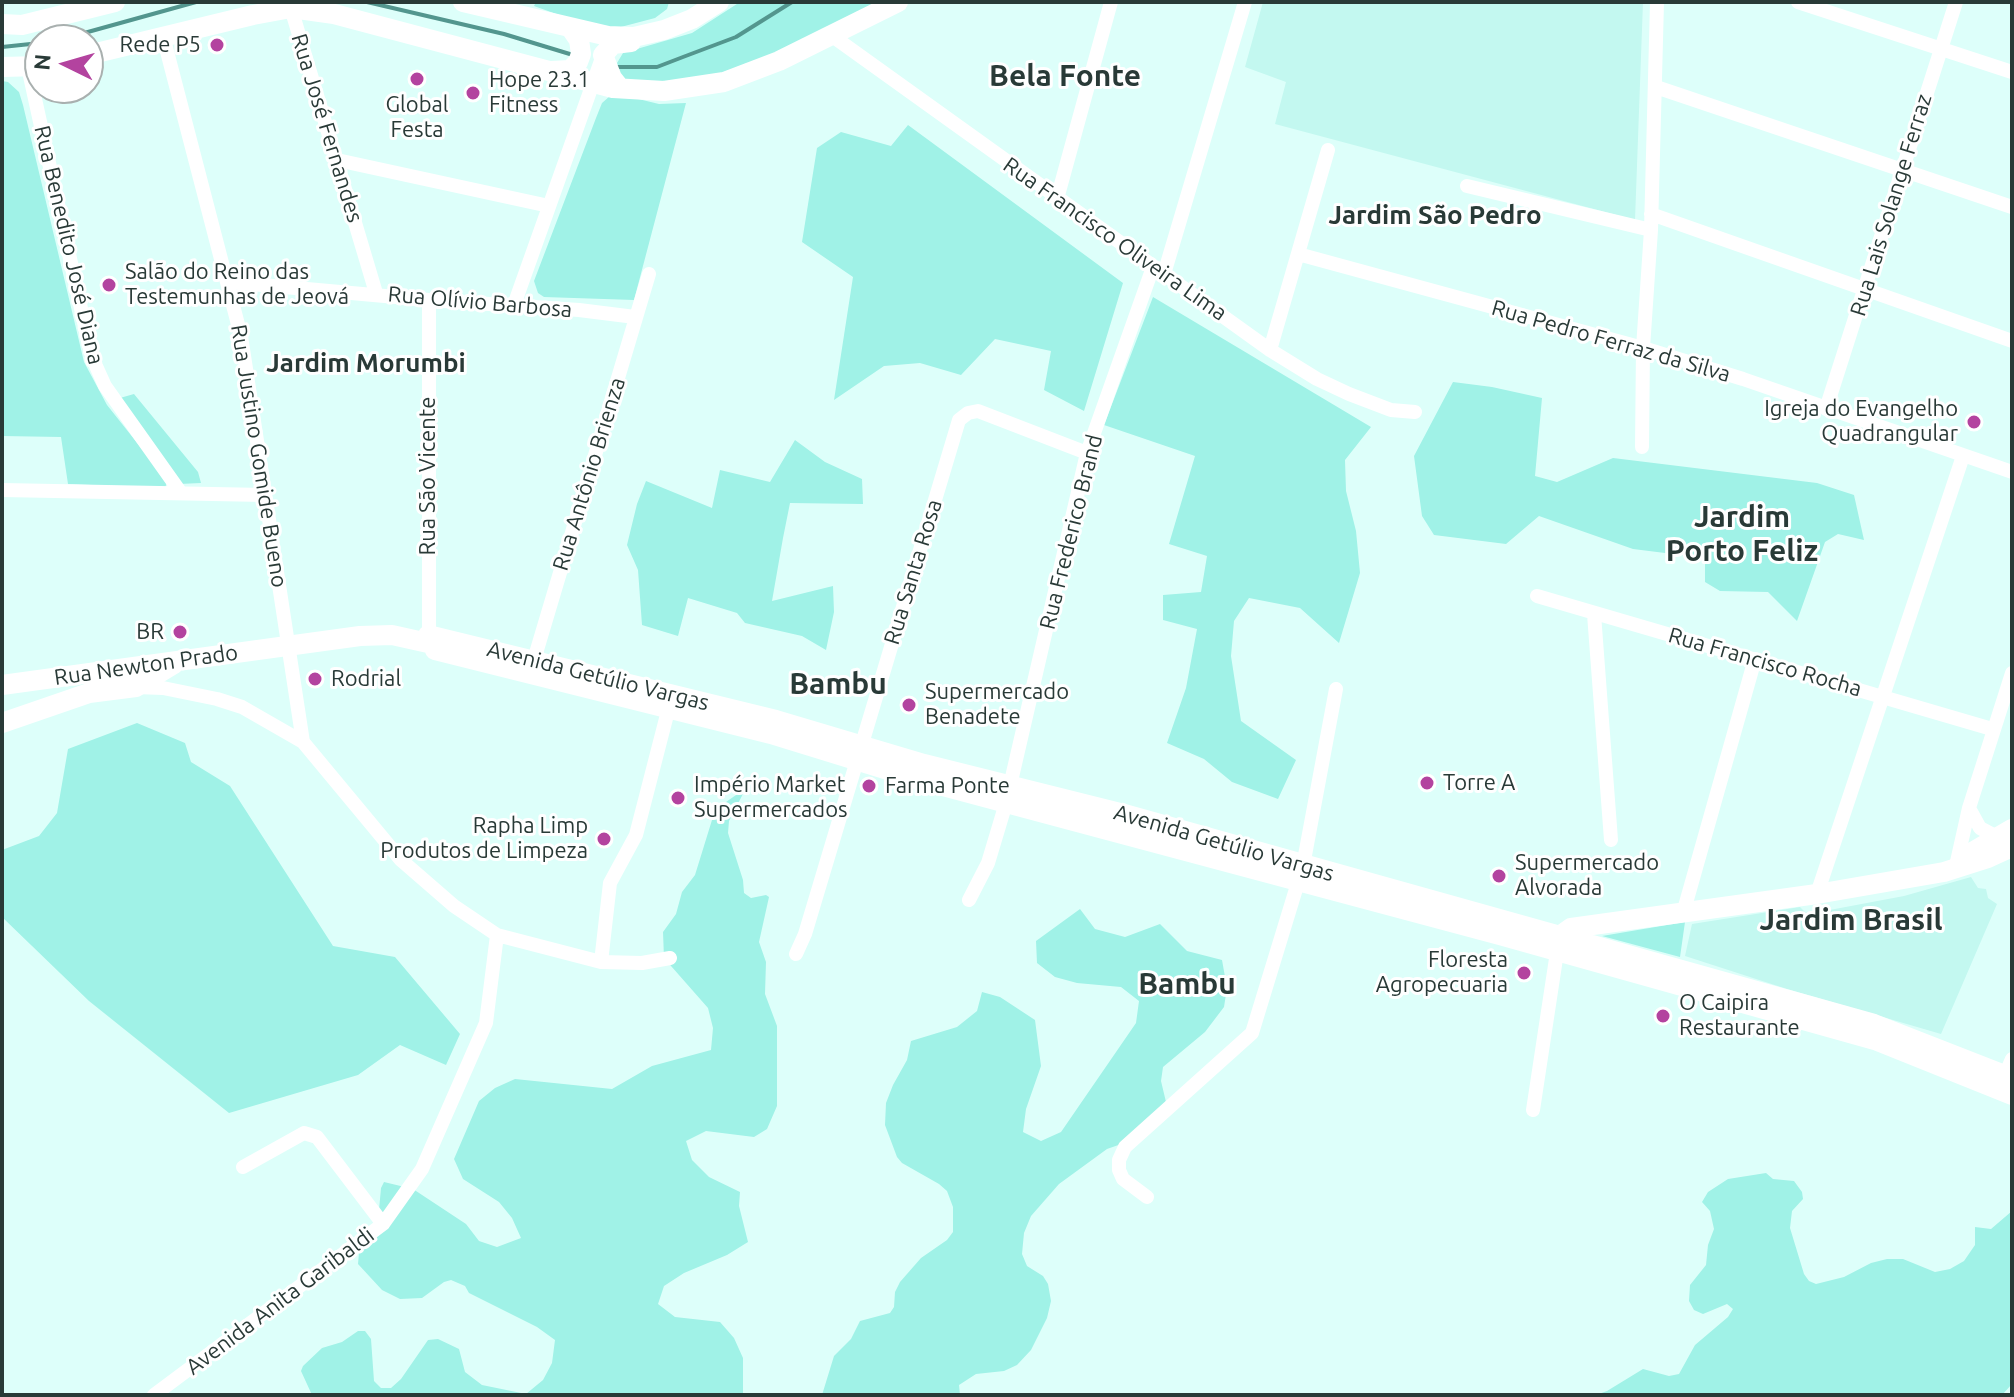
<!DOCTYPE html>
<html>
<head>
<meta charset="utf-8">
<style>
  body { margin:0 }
  #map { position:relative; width:2014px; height:1397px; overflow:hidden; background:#ddfffa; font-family:Ubuntu,sans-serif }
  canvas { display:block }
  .frame { position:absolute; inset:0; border:4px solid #293a37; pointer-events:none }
  .north { position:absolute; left:24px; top:24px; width:80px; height:80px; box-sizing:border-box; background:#fff; border:2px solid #a9b0af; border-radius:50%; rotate:275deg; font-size:22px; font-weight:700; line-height:32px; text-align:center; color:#293a37 }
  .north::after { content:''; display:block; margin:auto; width:28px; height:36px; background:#b3439f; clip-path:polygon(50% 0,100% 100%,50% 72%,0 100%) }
</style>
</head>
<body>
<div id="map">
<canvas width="2014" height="1397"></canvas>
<div class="frame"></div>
<div class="north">N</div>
</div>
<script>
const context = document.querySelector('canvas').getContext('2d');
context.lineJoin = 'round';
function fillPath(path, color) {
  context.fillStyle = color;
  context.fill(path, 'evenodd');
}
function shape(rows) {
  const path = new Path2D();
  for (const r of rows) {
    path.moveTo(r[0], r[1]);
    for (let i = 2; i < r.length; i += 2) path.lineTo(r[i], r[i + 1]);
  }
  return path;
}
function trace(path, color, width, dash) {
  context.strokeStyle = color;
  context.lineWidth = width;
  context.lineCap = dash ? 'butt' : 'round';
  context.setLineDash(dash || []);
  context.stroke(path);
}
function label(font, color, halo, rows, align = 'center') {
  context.font = font + ' Ubuntu,sans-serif';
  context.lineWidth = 6;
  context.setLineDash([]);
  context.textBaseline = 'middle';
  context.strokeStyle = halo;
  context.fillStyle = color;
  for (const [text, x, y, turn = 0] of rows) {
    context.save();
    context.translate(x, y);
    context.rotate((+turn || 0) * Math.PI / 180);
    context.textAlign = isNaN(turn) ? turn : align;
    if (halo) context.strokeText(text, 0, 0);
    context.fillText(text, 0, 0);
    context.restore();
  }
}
const built = shape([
  [1263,2,1643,2,1635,220,1275,124,1286,82,1245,67],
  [1971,877,1978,888,1986,889,1988,898,1997,904,1941,1034,1787,989,1685,956,1692,924,1800,907,1805,912,1819,912,1904,896]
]);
const green = shape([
  [536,2,669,2,667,9,655,18,617,28,576,21,534,6],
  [740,2,885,2,783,50,697,82,627,82,619,75,617,63,623,53,692,33],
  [2,81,8,82,19,92,23,105,84,362,107,405,161,473,167,482,165,488,68,484,61,437,2,436],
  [610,96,626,96,659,104,686,103,634,300,544,297,538,293,534,281,596,118,602,103],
  [908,125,1123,283,1084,411,1044,390,1051,351,995,339,961,375,920,363,884,366,834,400,853,277,802,242,817,148,841,132,891,146],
  [1153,297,1371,427,1345,460,1346,491,1356,531,1360,573,1339,643,1300,608,1249,598,1234,621,1231,656,1241,721,1296,760,1278,799,1232,782,1204,759,1167,743,1186,688,1197,629,1163,620,1163,595,1201,592,1207,556,1169,544,1195,456,1104,425],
  [1453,382,1492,387,1542,398,1535,476,1557,482,1613,458,1817,483,1854,495,1864,540,1838,534,1825,542,1797,621,1768,592,1720,591,1705,582,1705,558,1633,549,1539,516,1506,544,1434,535,1422,516,1414,456],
  [134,394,198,472,201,483,179,484,120,398],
  [795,440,825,462,862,479,863,504,790,503,783,538,772,601,833,586,834,612,826,650,802,636,745,623,737,613,688,598,678,636,642,625,638,570,627,545,637,504,646,481,712,508,720,470,770,482],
  [137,723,185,743,191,762,230,786,333,946,395,957,460,1034,446,1065,400,1045,358,1075,229,1113,89,1001,2,917,2,850,39,836,57,813,68,749],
  [746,788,729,821,728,833,743,880,744,893,751,898,766,895,769,897,759,942,766,962,765,994,777,1026,777,1106,767,1129,754,1137,706,1131,686,1141,692,1160,709,1177,740,1192,739,1206,748,1242,727,1255,684,1273,664,1286,658,1304,675,1317,720,1322,734,1338,743,1358,743,1395,312,1395,301,1371,303,1366,322,1348,342,1342,358,1331,365,1331,371,1339,374,1381,381,1388,391,1388,401,1379,428,1340,438,1339,459,1349,465,1372,482,1385,526,1394,543,1380,552,1363,555,1340,537,1327,469,1293,465,1286,451,1280,444,1282,422,1298,400,1299,382,1290,358,1264,359,1253,378,1221,381,1188,384,1182,413,1189,466,1224,479,1241,497,1247,521,1238,512,1218,499,1202,463,1179,454,1159,479,1101,495,1088,515,1079,612,1089,652,1066,711,1050,713,1028,708,1008,664,958,663,932,676,914,682,892,695,875,712,820,726,802],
  [1080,909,1095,929,1125,937,1160,924,1187,951,1222,960,1227,988,1224,1007,1205,1032,1163,1067,1161,1081,1166,1102,1127,1142,1107,1149,1059,1184,1031,1216,1024,1233,1022,1254,1027,1266,1043,1276,1048,1284,1051,1301,1047,1318,1031,1350,1017,1365,1004,1371,976,1374,959,1385,960,1395,822,1395,834,1356,851,1339,860,1321,890,1313,894,1307,895,1292,900,1282,921,1258,947,1240,953,1232,953,1207,947,1191,939,1184,902,1163,897,1157,885,1125,886,1103,893,1085,907,1060,911,1041,957,1027,977,1011,982,992,1000,997,1035,1020,1041,1066,1026,1109,1023,1132,1041,1141,1061,1132,1136,1023,1139,1001,1121,987,1077,983,1055,977,1037,963,1036,941],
  [1685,922,1680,957,1602,936],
  [1766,1173,1773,1179,1794,1181,1802,1192,1803,1199,1792,1211,1790,1228,1804,1274,1809,1281,1816,1284,1844,1277,1871,1263,1887,1259,1903,1259,1935,1272,1950,1269,1964,1261,1975,1245,1975,1227,1991,1229,2012,1211,2012,1384,2002,1395,1596,1395,1607,1391,1643,1369,1669,1376,1679,1374,1695,1345,1728,1317,1733,1309,1727,1304,1703,1314,1694,1310,1689,1301,1690,1285,1706,1265,1708,1245,1714,1229,1710,1211,1702,1202,1708,1192,1728,1179]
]);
const stream = shape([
  [367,2,504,34,573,55],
  [59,40,196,2],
  [2,47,40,43],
  [617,67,657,67,683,57,736,37,792,2]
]);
const street = shape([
  [1798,2,2012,72],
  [291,8,376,293],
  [831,35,1270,350,1317,379,1349,394,1391,410,1415,412],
  [163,36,241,336,303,742],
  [28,67,89,345,96,366,105,386,181,493],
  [1656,87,2012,207],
  [337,160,549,206],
  [1467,186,1651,230],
  [1057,199,1111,2],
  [1651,214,2012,341],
  [1298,254,1643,348,1743,379,2012,472],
  [1164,274,1245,2],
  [229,282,429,300,579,310,635,317],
  [429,300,429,644],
  [514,305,603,55],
  [1270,350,1328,150],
  [1826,409,1956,2],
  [1642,447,1643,348,1651,230,1657,2],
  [2,490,265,495],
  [1537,596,1992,729],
  [1594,614,1611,840],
  [531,670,649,274],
  [136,687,163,688,217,699,242,707,303,742,401,860,454,906,497,935,601,962,642,963,670,958],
  [1969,808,1980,828,1997,837],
  [1956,866,1969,808,2012,673],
  [1817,894,1963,456],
  [969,900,988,863,1006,803,1087,453,1153,267],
  [1684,910,1755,659],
  [796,954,805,934,959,420,968,413,978,411,1087,453],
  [601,962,610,883,636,835,670,703],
  [2002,1082,2012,1059],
  [1533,1110,1557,952],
  [243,1167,304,1133,317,1137,383,1224],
  [1147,1197,1123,1179,1119,1170,1119,1160,1125,1147,1252,1033,1303,866,1336,689],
  [154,1395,383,1224,422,1169,486,1023,497,935]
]);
const secondary = shape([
  [463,2,608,36,634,37,664,30,692,19,719,2],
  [2,24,22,25,115,2],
  [88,55,253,15,291,8,334,14,613,88,664,91,724,82,779,61,898,2],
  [2,67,40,66],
  [552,71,570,70,578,62,581,54,579,40,570,27],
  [620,88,612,78,603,55,613,44,631,42],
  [428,635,776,720,924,764,1124,814,1874,1024,2012,1078],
  [435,650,771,734,917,779,1500,935,1875,1040,2012,1095],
  [2,685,360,636,392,635,428,643],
  [2,723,89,693,136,687,174,664],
  [1964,857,2012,829],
  [1560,944,1564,933,1571,928,1817,894,1944,872,1988,858,2012,847]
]);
const markers = [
  [217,45,8,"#b3439f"],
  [417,79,8,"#b3439f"],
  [473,93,8,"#b3439f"],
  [109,285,8,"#b3439f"],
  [1974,422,8,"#b3439f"],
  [180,632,8,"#b3439f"],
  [315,679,8,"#b3439f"],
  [909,705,8,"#b3439f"],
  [1427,783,8,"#b3439f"],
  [869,786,8,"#b3439f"],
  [678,798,8,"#b3439f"],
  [604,839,8,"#b3439f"],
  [1499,876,8,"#b3439f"],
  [1524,973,8,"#b3439f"],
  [1663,1016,8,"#b3439f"]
];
const poiNames = [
  ["Rede P5",201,45,"right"],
  ["Hope 23.1",489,80],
  ["Fitness",489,105],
  ["Global",417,105,"center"],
  ["Festa",417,130,"center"],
  ["Salão do Reino das",125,272],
  ["Testemunhas de Jeová",125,297],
  ["Igreja do Evangelho",1958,409,"right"],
  ["Quadrangular",1958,434,"right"],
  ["BR",164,632,"right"],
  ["Rodrial",331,679],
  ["Supermercado",925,692],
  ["Benadete",925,717],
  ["Torre A",1443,783],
  ["Império Market",694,785],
  ["Supermercados",694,810],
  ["Farma Ponte",885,786],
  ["Rapha Limp",588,826,"right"],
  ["Produtos de Limpeza",588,851,"right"],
  ["Supermercado",1515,863],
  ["Alvorada",1515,888],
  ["Floresta",1508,960,"right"],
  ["Agropecuaria",1508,985,"right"],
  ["O Caipira",1679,1003],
  ["Restaurante",1679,1028]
];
const streetNames = [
  ["Rua José Fernandes",327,128,73],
  ["Rua Lais Solange Ferraz",1891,205,-73],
  ["Rua Francisco Oliveira Lima",1115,239,35],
  ["Rua Benedito José Diana",69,245,77],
  ["Rua Olívio Barbosa",480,302,5],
  ["Rua Pedro Ferraz da Silva",1611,341,16],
  ["Rua Justino Gomide Bueno",259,456,81],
  ["Rua Antônio Brienza",589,474,-73],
  ["Rua São Vicente",428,476,-90],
  ["Rua Frederico Brand",1071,532,-76],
  ["Rua Santa Rosa",913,572,-73],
  ["Rua Francisco Rocha",1765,662,16],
  ["Rua Newton Prado",146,665,-8],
  ["Avenida Getúlio Vargas",598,676,14],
  ["Avenida Getúlio Vargas",1224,843,16],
  ["Avenida Anita Garibaldi",280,1301,-37]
];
const quarterNames = [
  ["Jardim São Pedro",1435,215],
  ["Jardim Morumbi",366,363]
];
const districtNames = [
  ["Bela Fonte",1065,76],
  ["Jardim",1742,517],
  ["Porto Feliz",1742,551],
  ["Bambu",838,684],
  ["Jardim Brasil",1851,920],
  ["Bambu",1187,984]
];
fillPath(built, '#c3f8f0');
fillPath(green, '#a0f2e7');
trace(stream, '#53968e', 4);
trace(street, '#fff', 14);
trace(secondary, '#fff', 20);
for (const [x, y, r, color] of markers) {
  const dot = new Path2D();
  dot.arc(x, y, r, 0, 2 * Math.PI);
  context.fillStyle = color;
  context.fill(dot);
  trace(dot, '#fff', 3);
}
label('22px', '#293a37', '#fff', poiNames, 'left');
label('22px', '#293a37', '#fff', streetNames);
label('bold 26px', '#293a37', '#fff', quarterNames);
label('bold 30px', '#293a37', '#fff', districtNames);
</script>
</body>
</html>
